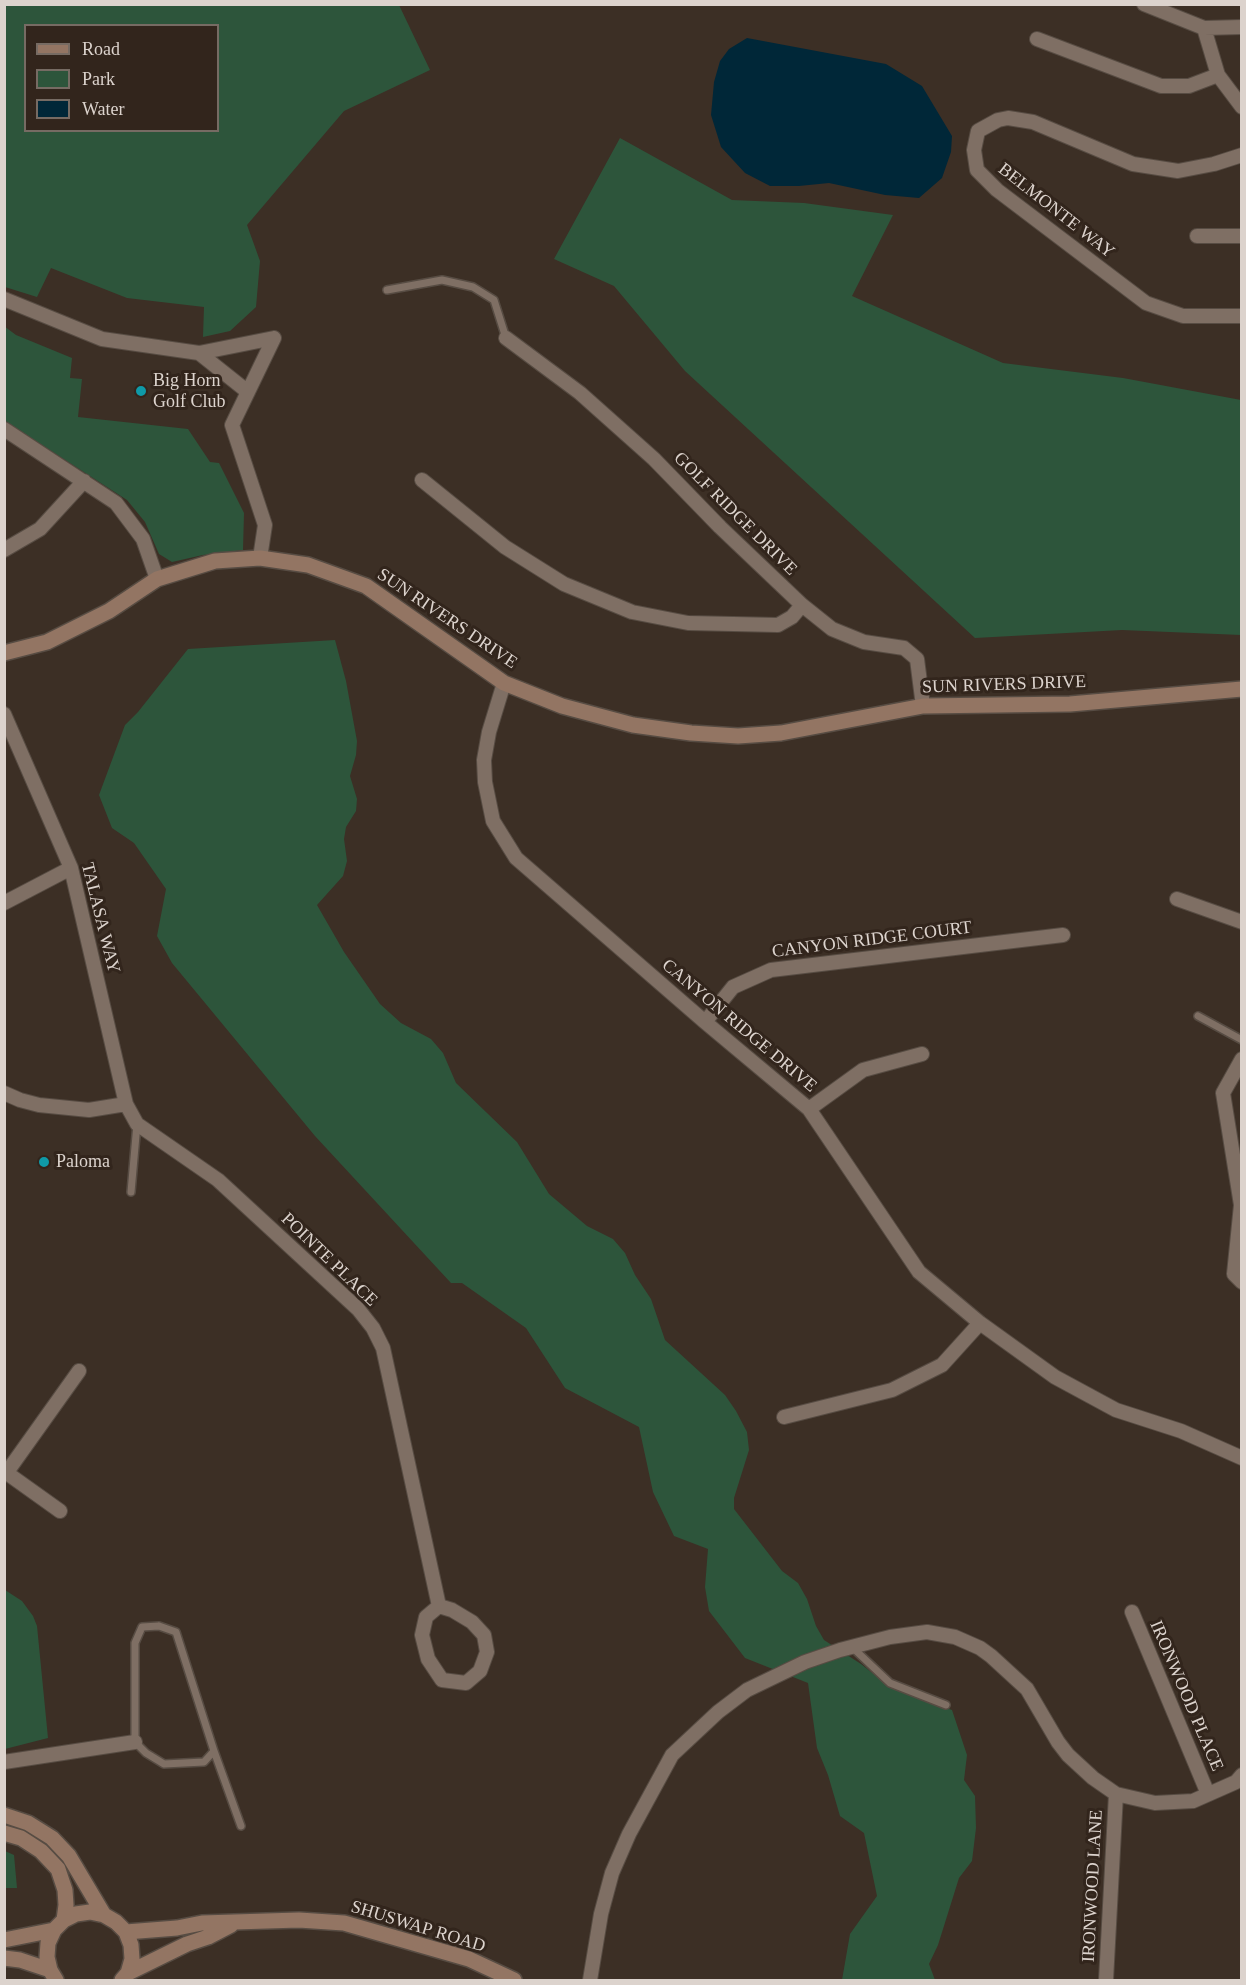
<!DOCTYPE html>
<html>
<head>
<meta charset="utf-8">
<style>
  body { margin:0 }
  #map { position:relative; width:1246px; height:1985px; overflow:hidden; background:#3c2f25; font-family:"Times New Roman",serif }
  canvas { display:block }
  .frame { position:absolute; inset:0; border:6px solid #dcd3cd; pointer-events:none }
  .legend { position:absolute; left:24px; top:24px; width:195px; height:108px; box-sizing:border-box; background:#32251c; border:2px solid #766b63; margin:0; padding:8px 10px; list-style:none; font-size:18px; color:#dcd3cd }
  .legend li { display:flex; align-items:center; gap:12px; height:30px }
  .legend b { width:30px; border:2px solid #766b63 }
</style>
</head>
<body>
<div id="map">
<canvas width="1246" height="1985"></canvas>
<div class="frame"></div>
<ul class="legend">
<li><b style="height:8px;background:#937563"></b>Road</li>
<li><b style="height:16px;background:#2d553b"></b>Park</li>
<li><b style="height:16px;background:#002738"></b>Water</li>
</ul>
</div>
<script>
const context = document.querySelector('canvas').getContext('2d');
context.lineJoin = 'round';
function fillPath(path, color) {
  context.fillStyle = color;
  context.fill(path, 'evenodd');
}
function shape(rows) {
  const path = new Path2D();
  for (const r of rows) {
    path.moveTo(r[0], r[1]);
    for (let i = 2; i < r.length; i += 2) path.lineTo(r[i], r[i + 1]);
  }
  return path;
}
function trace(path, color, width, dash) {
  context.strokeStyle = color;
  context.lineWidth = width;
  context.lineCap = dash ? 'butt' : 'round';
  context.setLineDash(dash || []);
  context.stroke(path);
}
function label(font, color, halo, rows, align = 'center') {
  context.font = font + ' "Times New Roman",serif';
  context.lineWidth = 6;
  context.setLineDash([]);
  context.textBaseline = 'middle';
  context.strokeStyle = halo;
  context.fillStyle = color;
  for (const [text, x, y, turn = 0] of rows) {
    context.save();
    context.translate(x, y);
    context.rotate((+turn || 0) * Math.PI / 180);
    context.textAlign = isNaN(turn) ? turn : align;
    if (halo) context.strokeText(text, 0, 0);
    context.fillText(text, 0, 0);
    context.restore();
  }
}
const green = shape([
  [5,4,399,5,430,70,344,111,247,225,260,261,256,307,230,331,203,337,204,307,127,298,51,268,37,297,5,287],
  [26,26,218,26,218,130,26,130],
  [620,138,732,200,804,203,893,215,852,296,1003,363,1123,378,1241,400,1241,635,1122,630,975,638,685,371,614,286,554,259],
  [4,326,16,335,72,358,70,378,82,379,78,417,188,429,210,462,219,463,244,513,243,550,203,555,172,562,159,554,145,522,127,500,5,421],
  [335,640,346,681,357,741,356,755,350,776,357,799,356,811,346,827,344,839,347,861,343,876,317,905,344,952,380,1004,401,1023,431,1039,443,1053,456,1083,517,1142,549,1194,587,1226,613,1239,625,1253,635,1275,651,1299,665,1340,725,1395,736,1411,747,1432,749,1450,734,1498,734,1509,782,1571,798,1583,807,1599,816,1626,824,1640,861,1664,890,1687,952,1710,967,1755,964,1780,975,1796,976,1828,972,1861,959,1878,938,1945,929,1964,935,1980,842,1980,850,1934,877,1896,864,1833,840,1816,828,1775,817,1748,808,1683,745,1658,709,1611,705,1587,708,1549,674,1536,653,1492,639,1427,565,1388,526,1328,462,1283,451,1283,315,1136,172,963,157,936,166,889,134,843,112,828,99,795,125,725,138,712,188,649],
  [5,1590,22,1601,33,1616,37,1626,48,1738,5,1749],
  [5,1851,14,1855,17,1888,5,1888]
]);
const water = shape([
  [747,38,886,64,922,86,952,136,951,152,942,178,919,198,885,195,829,183,799,186,770,186,745,173,721,147,711,115,714,82,720,61,729,49]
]);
const lane = shape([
  [387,290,442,280,473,287,494,300,506,338],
  [1198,1016,1242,1040],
  [131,1192,137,1124],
  [159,1626,176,1632,214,1751,204,1762,164,1764,146,1753,135,1742,135,1643,142,1627,159,1626],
  [853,1648,890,1683,946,1705],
  [214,1751,241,1826]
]);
const street = shape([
  [1144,4,1204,28,1242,27],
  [1204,28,1218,75,1242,107],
  [1037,39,1161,86,1189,86,1218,75],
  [1242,155,1214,164,1178,171,1133,164,1033,122,1008,118,998,120,978,131,974,150,977,170,997,190,1146,303,1183,316,1242,316],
  [1197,236,1242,236],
  [4,299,102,339,199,353,274,338],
  [506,338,580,393,654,459,720,527,802,605,832,629,864,642,904,648,917,659,923,706],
  [199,353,248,392],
  [4,429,116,503,143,539,157,579],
  [422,480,505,547,564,584,632,612,688,623,778,625,792,617,802,605],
  [4,550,40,529,84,481],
  [260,558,265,525,232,425,274,338],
  [504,683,489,732,484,760,485,782,493,821,516,858,705,1022,809,1109,919,1272,980,1323,1055,1377,1116,1410,1181,1431,1242,1458],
  [4,714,71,868,126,1104,137,1124,218,1180,358,1309,373,1328,383,1348,439,1606,426,1617,422,1635,428,1659,442,1680,466,1683,480,1671,487,1652,484,1635,472,1622,452,1610,439,1606],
  [1177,899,1242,922],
  [4,903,71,868],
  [705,1022,733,987,771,970,1063,935],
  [1242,1059,1223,1093,1241,1205,1234,1274,1242,1282],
  [4,1093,20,1100,39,1105,89,1110,126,1104],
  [809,1109,863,1070,922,1054],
  [784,1417,892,1390,942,1365,980,1323],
  [4,1471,60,1511],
  [7,1472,79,1371],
  [1132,1612,1208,1794],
  [4,1762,135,1742],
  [590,1980,601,1914,612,1873,629,1834,672,1755,718,1712,747,1690,805,1662,840,1650,890,1637,927,1632,955,1637,980,1648,991,1656,1027,1689,1058,1742,1068,1755,1093,1778,1116,1794,1155,1803,1193,1801,1236,1782,1242,1775],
  [1106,1980,1116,1794]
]);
const secondary = shape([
  [4,653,47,642,109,611,157,579,215,561,260,558,308,565,366,586,504,683,562,706,633,725,691,733,738,736,781,733,923,706,1070,704,1242,689],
  [4,1815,28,1823,52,1838,69,1856,104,1915],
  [4,1833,21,1838,41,1851,58,1869,65,1890,66,1905,64,1920],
  [126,1932,177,1928,202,1923,299,1920,344,1923,469,1959,514,1980],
  [4,1940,54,1930],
  [4,1958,20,1960,50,1970],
  [128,1973,187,1944,208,1937,231,1925],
  [56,1980,50,1970,47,1957,48,1943,54,1930,64,1920,76,1914,90,1912,104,1915,116,1922,126,1932,131,1945,132,1959,128,1973,122,1980]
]);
const markers = [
  [141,391,6,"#0f9aa8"],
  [44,1162,6,"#0f9aa8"]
];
const streetNames = [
  ["BELMONTE WAY",1056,211,38],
  ["GOLF RIDGE DRIVE",735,514,45],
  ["SUN RIVERS DRIVE",447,619,34],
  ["SUN RIVERS DRIVE",1004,685,-2],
  ["TALASA WAY",100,918,76],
  ["CANYON RIDGE COURT",872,940,-7],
  ["CANYON RIDGE DRIVE",739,1026,40],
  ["POINTE PLACE",329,1260,44],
  ["IRONWOOD PLACE",1186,1696,67],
  ["IRONWOOD LANE",1093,1886,-87],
  ["SHUSWAP ROAD",418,1927,17]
];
const poiNames = [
  ["Big Horn",153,381],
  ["Golf Club",153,402],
  ["Paloma",56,1162]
];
fillPath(green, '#2d553b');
fillPath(water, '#002738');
trace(lane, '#574c43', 10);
trace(street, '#574c43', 16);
trace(secondary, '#574c43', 18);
trace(lane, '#7f6f64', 7);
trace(street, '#7f6f64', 14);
trace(secondary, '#937563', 15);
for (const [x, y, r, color] of markers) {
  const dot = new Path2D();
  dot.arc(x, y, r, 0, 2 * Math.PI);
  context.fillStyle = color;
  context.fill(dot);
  trace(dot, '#32251c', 2);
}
label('18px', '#dcd3cd', '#32251c', streetNames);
label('18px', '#dcd3cd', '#32251c', poiNames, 'left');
</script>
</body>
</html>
